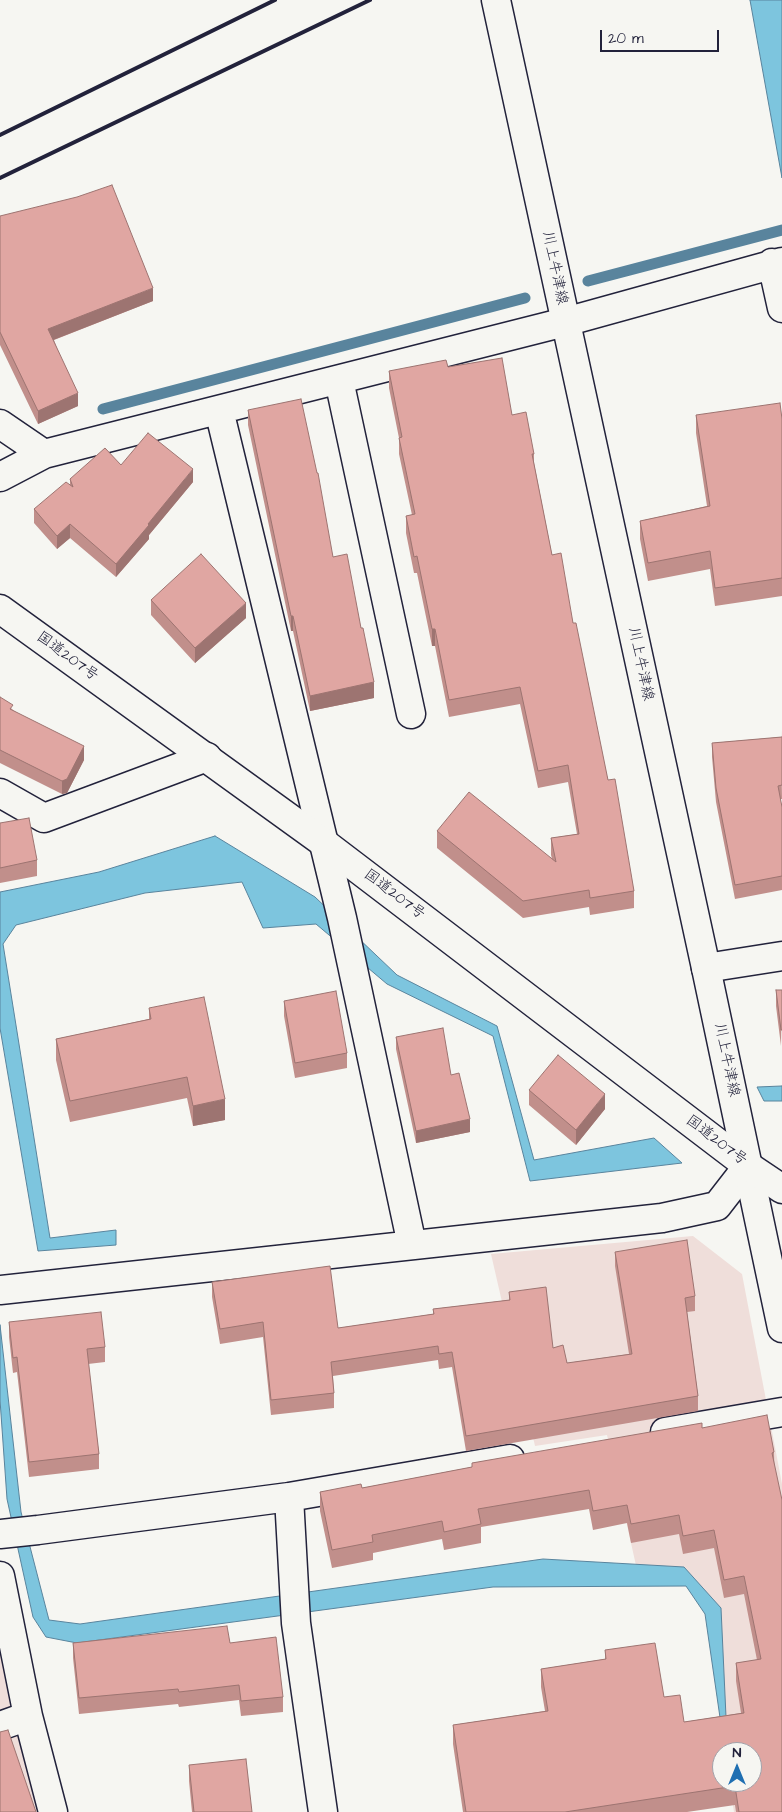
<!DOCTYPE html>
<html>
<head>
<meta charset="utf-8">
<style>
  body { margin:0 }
  #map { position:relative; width:782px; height:1812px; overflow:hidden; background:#f6f6f2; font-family:"Architects Daughter",sans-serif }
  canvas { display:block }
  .north { position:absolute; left:712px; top:1742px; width:50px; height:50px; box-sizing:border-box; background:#f6f6f2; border:1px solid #a1a1a9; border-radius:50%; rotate:0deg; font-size:14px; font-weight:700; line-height:20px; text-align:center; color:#22223b }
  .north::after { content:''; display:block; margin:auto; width:18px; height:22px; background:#1f6fb2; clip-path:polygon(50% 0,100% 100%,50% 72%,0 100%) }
  .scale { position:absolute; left:600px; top:30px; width:119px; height:22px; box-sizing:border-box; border:2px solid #22223b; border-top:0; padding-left:6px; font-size:15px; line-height:18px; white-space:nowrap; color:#22223b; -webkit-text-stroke:4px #f6f6f2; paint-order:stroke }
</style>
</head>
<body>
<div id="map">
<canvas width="782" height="1812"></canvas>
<div class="north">N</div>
<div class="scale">20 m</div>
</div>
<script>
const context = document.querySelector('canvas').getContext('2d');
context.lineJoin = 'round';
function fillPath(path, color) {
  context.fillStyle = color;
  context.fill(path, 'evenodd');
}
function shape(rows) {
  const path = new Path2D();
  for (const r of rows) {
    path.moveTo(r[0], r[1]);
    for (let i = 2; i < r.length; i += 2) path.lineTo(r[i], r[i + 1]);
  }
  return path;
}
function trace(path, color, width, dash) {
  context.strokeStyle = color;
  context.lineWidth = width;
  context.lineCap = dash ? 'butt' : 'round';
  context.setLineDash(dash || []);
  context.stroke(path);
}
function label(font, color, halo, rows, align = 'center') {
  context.font = font + ' "Architects Daughter","Klee One",sans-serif';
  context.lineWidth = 4;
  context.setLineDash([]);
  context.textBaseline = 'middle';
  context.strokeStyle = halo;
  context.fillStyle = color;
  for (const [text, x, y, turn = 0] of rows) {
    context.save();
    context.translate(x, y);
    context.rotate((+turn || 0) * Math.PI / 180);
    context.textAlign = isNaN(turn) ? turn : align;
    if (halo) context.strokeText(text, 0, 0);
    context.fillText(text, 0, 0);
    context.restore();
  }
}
const built = shape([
  [693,1236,742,1274,782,1484,782,1812,734,1812,731,1794,752,1782,752,1752,725,1752,705,1614,686,1586,637,1570,607,1435,535,1446,491,1254],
  [0,1650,39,1812,0,1812]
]);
const water = shape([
  [750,0,782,0,782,178,750,0],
  [215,836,315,897,397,975,497,1026,534,1160,654,1138,682,1163,530,1181,493,1036,387,984,316,924,263,928,242,882,145,893,16,925,3,944,50,1238,116,1230,116,1245,38,1251,0,1028,0,892,99,872,215,836],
  [782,1086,782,1101,764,1101,757,1087,782,1086],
  [0,1325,21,1512,49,1620,80,1624,543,1559,684,1567,721,1608,726,1717,725,1752,705,1614,686,1586,493,1587,77,1643,46,1637,33,1617,7,1499,0,1400,0,1325]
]);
const stream = shape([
  [588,281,782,230],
  [103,409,525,298]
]);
const minor = shape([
  [772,263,782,308],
  [339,380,411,714],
  [219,410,342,918,412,1245],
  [0,424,44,454],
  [0,477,44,454,565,322,782,262],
  [0,793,44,818,207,757],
  [706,968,782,956],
  [0,1290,662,1218,717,1206,748,1166],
  [665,1432,782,1412],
  [289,1497,296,1623,323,1812],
  [0,1534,38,1530,289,1497,510,1459],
  [0,1576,28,1716,53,1812],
  [0,1726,28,1716]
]);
const major = shape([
  [496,0,706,968,782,1328]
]);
const highway = shape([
  [0,609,324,843,748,1166,782,1189]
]);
const rail = shape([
  [0,135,275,0],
  [0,178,370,0]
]);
const wall = shape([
  [0,216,153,301,54,340,78,406,38,424,0,345],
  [448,367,512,415,534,454,534,463,552,555,573,623,608,780,634,891,634,908,590,915,589,907,523,918,437,848,437,831,552,859,551,855,551,838,577,834,568,782,538,788,520,704,449,717,435,646,432,646,417,573,414,573,406,533,406,516,412,515,399,454,399,438,389,388,389,371],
  [248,410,333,557,361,628,374,698,310,711,293,631,291,631,248,425],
  [696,415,782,419,782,596,715,606,710,569,648,581,640,539,640,521,707,506,696,433],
  [121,465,193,482,149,535,149,539,116,577,70,538,57,549,34,523,34,509,70,484,70,479],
  [151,600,246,618,195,663,151,615],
  [0,697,13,710,84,760,67,793,62,794,0,763],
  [781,730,782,799,780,799,782,807,782,890,735,899,716,802,712,757,712,743,781,737],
  [0,823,37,860,37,876,0,883],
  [776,990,782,990,781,1046,776,1006],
  [284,1001,347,1053,347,1068,295,1078,284,1016],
  [149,1008,225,1120,193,1126,187,1098,70,1122,56,1060,56,1039,149,1019],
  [396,1037,451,1075,470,1132,416,1143,396,1049],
  [529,1090,605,1109,576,1145,529,1105],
  [615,1252,695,1296,695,1311,687,1312,698,1396,698,1411,466,1451,452,1367,439,1369,438,1360,333,1376,334,1393,334,1408,271,1415,263,1337,220,1344,212,1297,212,1282,338,1328,433,1314,433,1309,509,1300,509,1292,553,1348,567,1363,629,1354,615,1266],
  [9,1322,105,1347,105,1362,88,1364,99,1454,99,1469,29,1477,17,1372,13,1373,9,1337],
  [702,1428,774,1452,782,1812,736,1812,735,1805,687,1812,463,1812,453,1744,453,1725,545,1711,541,1687,541,1669,605,1659,605,1650,664,1697,684,1722,741,1713,736,1681,736,1663,757,1660,744,1594,724,1598,714,1548,683,1554,679,1534,631,1543,627,1523,593,1530,589,1509,481,1527,481,1543,444,1550,442,1539,373,1553,373,1560,332,1568,320,1511,320,1492,362,1488,472,1467,472,1463],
  [73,1643,230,1643,283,1697,283,1712,241,1716,239,1700,179,1707,178,1704,79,1714,73,1658],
  [189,1765,252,1812,192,1812,189,1781]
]);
const shadedWall = shape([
  [153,288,153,301,48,342,48,329],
  [78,393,78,406,38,424,38,411],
  [193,469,193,482,149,535,149,539,116,577,116,564,148,524],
  [70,524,70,538,57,549,57,536],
  [246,603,246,618,195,663,195,648],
  [291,616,293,616,293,631,291,631],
  [432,629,435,629,435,646,432,646],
  [374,682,374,698,310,711,310,696],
  [84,746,84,760,67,793,62,794,62,781],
  [605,1094,605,1109,576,1145,576,1130],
  [225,1099,225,1120,193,1126,193,1106],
  [470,1119,470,1132,416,1143,416,1131]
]);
const building = shape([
  [112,185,153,288,48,329,78,393,38,411,0,332,0,216,77,197,112,185],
  [502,358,512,415,526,412,534,454,532,454,552,555,561,553,573,623,576,623,608,780,615,779,634,891,590,898,589,890,523,901,437,831,469,792,556,862,551,838,579,834,568,765,538,771,520,687,449,700,435,629,432,629,417,556,414,557,406,516,415,514,399,438,402,437,389,371,446,360,448,367,502,358],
  [301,399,317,473,318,473,333,557,347,554,361,628,363,628,374,682,310,696,293,616,291,616,248,410,301,399],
  [780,403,782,419,782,578,715,588,710,551,648,563,640,521,710,506,696,415,780,403],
  [148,433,193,469,148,524,149,525,116,564,70,524,57,536,34,509,66,482,73,487,70,479,105,448,121,465,148,433],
  [201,554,246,603,195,648,151,600,201,554],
  [0,697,13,705,10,709,84,746,67,779,62,781,0,750,0,697],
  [782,737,782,785,778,786,782,807,782,876,735,885,716,788,712,743,782,737],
  [29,818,37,860,0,868,0,823,29,818],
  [776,990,782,990,782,1030,781,1030,776,990],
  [336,991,347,1053,295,1063,284,1001,336,991],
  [204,997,225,1099,193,1106,187,1077,70,1101,56,1039,151,1019,149,1008,204,997],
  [443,1028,451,1075,459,1073,470,1119,416,1131,396,1037,443,1028],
  [558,1055,605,1094,576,1130,529,1090,558,1055],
  [687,1240,695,1296,685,1298,698,1396,466,1436,452,1352,439,1354,438,1346,331,1362,334,1393,271,1400,263,1322,220,1329,212,1282,330,1266,338,1328,434,1314,433,1309,510,1300,509,1292,546,1287,553,1348,563,1345,567,1363,632,1354,615,1252,687,1240],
  [101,1312,105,1347,87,1349,99,1454,29,1462,17,1357,13,1358,9,1322,101,1312],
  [767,1415,774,1452,772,1453,782,1500,782,1812,739,1812,735,1786,565,1812,466,1812,453,1725,548,1711,541,1669,606,1659,605,1650,655,1643,664,1697,680,1695,684,1722,744,1713,736,1663,761,1659,744,1576,724,1580,714,1530,683,1536,679,1515,631,1524,627,1505,593,1511,589,1490,478,1509,481,1524,444,1532,442,1521,372,1535,373,1542,332,1550,320,1492,361,1484,362,1488,472,1467,472,1463,702,1423,702,1428,767,1415],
  [722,1752,752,1752,752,1782,722,1782,722,1752],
  [227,1626,230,1643,276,1637,283,1697,241,1701,239,1685,179,1692,178,1689,79,1698,73,1643,227,1626],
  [8,1730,36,1812,0,1812,0,1732,8,1730],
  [246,1759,252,1812,194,1812,189,1765,246,1759]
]);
const streetNames = [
  ["川上牛津線",554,268,78],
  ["国道207号",67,657,36],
  ["川上牛津線",640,664,78],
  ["国道207号",394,895,37],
  ["川上牛津線",726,1060,78],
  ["国道207号",716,1141,37]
];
fillPath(built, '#efdeda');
fillPath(water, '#7dc5de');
trace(water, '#59849d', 1);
trace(stream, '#59849d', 11);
trace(minor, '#22223b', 31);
trace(major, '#22223b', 31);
trace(highway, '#22223b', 31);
trace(minor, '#f6f6f2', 28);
trace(major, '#f6f6f2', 28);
trace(highway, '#f6f6f2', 28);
trace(rail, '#22223b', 4);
fillPath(wall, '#c18f8b');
fillPath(shadedWall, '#9d7471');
fillPath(building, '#e0a6a2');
trace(building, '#9d7471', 1);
label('15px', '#22223b', '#f6f6f2', streetNames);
</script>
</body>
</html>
